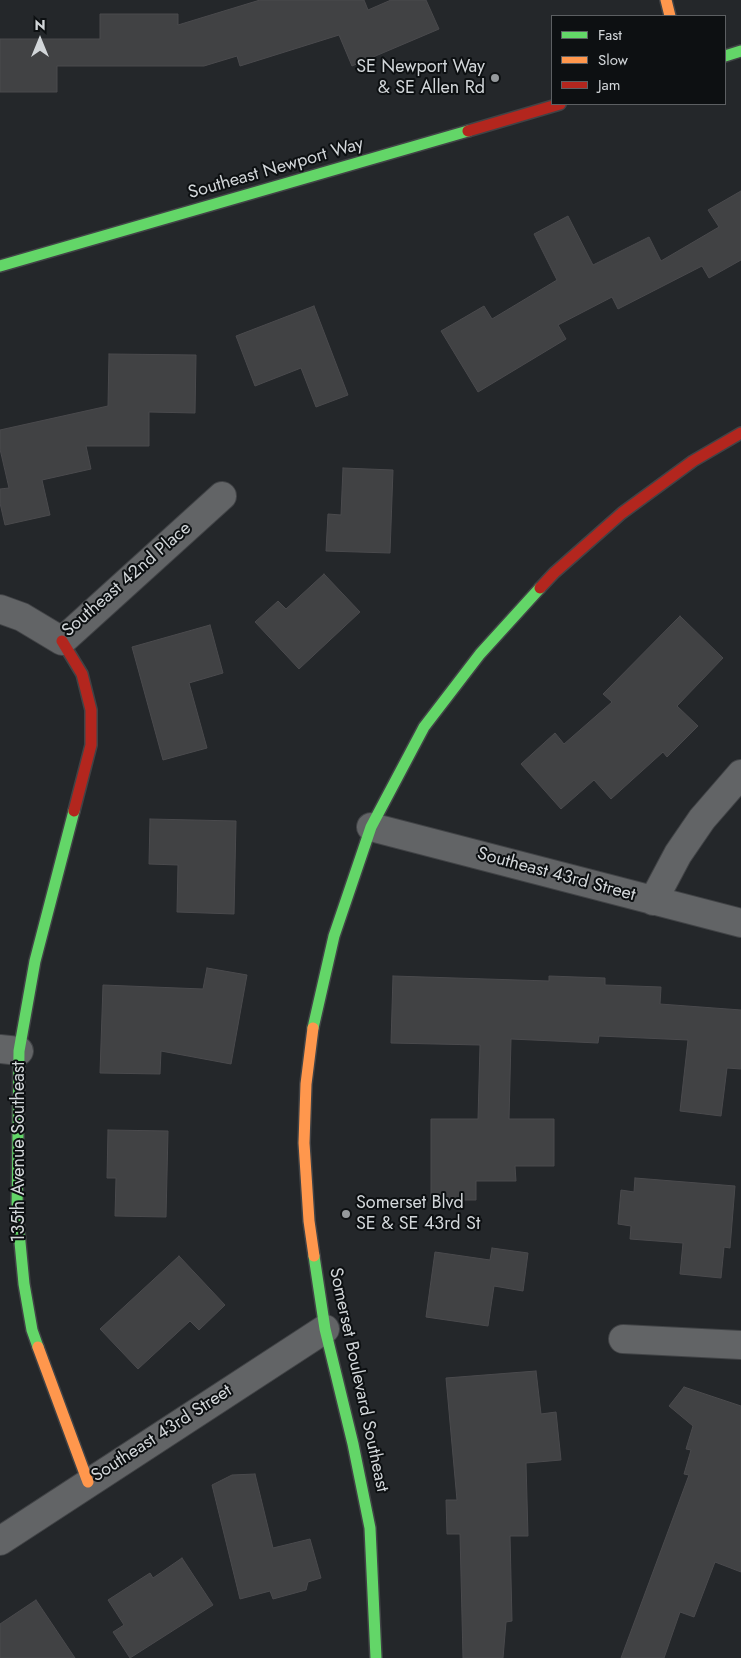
<!DOCTYPE html>
<html>
<head>
<meta charset="utf-8">
<style>
  body { margin:0 }
  #map { position:relative; width:741px; height:1658px; overflow:hidden; background:#24272a; font-family:Jost,sans-serif }
  canvas { display:block }
  .legend { position:absolute; left:551px; top:15px; width:175px; height:90px; box-sizing:border-box; background:#0d1012; border:1px solid #5c5f62; margin:0; padding:6px 9px; list-style:none; font-size:15px; color:#d2d6d9 }
  .legend li { display:flex; align-items:center; gap:10px; height:25px }
  .legend b { width:25px; border:1px solid #5c5f62 }
  .north { position:absolute; left:15px; top:15px; width:50px; height:50px; -webkit-text-stroke:4px #0d1012; paint-order:stroke; rotate:0deg; font-size:14px; font-weight:700; line-height:20px; text-align:center; color:#d2d6d9 }
  .north::after { content:''; display:block; margin:auto; width:18px; height:22px; background:#d2d6d9; clip-path:polygon(50% 0,100% 100%,50% 72%,0 100%) }
</style>
</head>
<body>
<div id="map">
<canvas width="741" height="1658"></canvas>
<ul class="legend">
<li><b style="height:6px;background:#63d668"></b>Fast</li>
<li><b style="height:6px;background:#ff974d"></b>Slow</li>
<li><b style="height:6px;background:#b3261e"></b>Jam</li>
</ul>
<div class="north">N</div>
</div>
<script>
const context = document.querySelector('canvas').getContext('2d');
context.lineJoin = 'round';
function fillPath(path, color) {
  context.fillStyle = color;
  context.fill(path, 'evenodd');
}
function shape(rows) {
  const path = new Path2D();
  for (const r of rows) {
    path.moveTo(r[0], r[1]);
    for (let i = 2; i < r.length; i += 2) path.lineTo(r[i], r[i + 1]);
  }
  return path;
}
function trace(path, color, width, dash) {
  context.strokeStyle = color;
  context.lineWidth = width;
  context.lineCap = dash ? 'butt' : 'round';
  context.setLineDash(dash || []);
  context.stroke(path);
}
function label(font, color, halo, rows, align = 'center') {
  context.font = font + ' Jost,sans-serif';
  context.lineWidth = 4;
  context.setLineDash([]);
  context.textBaseline = 'middle';
  context.strokeStyle = halo;
  context.fillStyle = color;
  for (const [text, x, y, turn = 0] of rows) {
    context.save();
    context.translate(x, y);
    context.rotate((+turn || 0) * Math.PI / 180);
    context.textAlign = isNaN(turn) ? turn : align;
    if (halo) context.strokeText(text, 0, 0);
    context.fillText(text, 0, 0);
    context.restore();
  }
}
const building = shape([
  [260,0,364,0,368,10,391,0,426,0,439,29,352,66,339,35,240,66,237,56,204,66,57,66,57,92,0,92,0,39,100,39,100,14,178,14,178,25,260,0],
  [741,191,741,260,709,278,702,266,618,309,612,297,558,325,566,339,478,392,441,331,484,306,492,319,557,280,534,234,568,216,593,265,649,237,661,261,719,227,708,210,741,191],
  [314,306,348,395,316,407,301,368,255,386,236,336,314,306],
  [109,354,196,355,195,413,149,412,149,446,86,446,91,469,42,480,50,515,5,525,0,503,0,489,9,488,0,449,0,430,108,406,109,354],
  [343,468,393,470,390,553,326,551,328,514,341,515,343,468],
  [324,574,360,612,299,669,255,622,278,601,286,609,324,574],
  [680,616,723,658,677,706,698,726,667,757,663,752,611,799,594,780,561,809,521,764,555,733,564,744,612,702,603,694,680,616],
  [210,625,223,673,189,683,207,748,163,760,132,647,210,625],
  [150,819,236,821,234,914,177,912,178,865,149,864,150,819],
  [207,968,247,975,231,1064,161,1051,160,1074,100,1073,103,985,203,989,207,968],
  [393,976,549,981,549,976,605,978,605,985,661,987,660,1004,741,1010,741,1069,727,1068,721,1116,680,1111,688,1040,599,1036,598,1043,511,1039,509,1119,554,1119,554,1166,515,1166,516,1181,476,1181,476,1200,431,1200,431,1119,478,1119,480,1045,391,1043,393,976],
  [108,1130,168,1131,166,1217,115,1216,116,1178,107,1178,108,1130],
  [635,1178,735,1186,730,1248,724,1247,721,1278,680,1274,683,1243,630,1239,631,1226,618,1224,621,1190,634,1192,635,1178],
  [492,1248,528,1253,523,1291,494,1286,488,1326,426,1317,435,1252,490,1260,492,1248],
  [179,1256,225,1305,199,1330,190,1321,138,1369,100,1329,179,1256],
  [536,1371,541,1414,556,1412,561,1460,526,1463,528,1536,510,1536,512,1621,506,1622,503,1658,463,1658,460,1534,447,1534,446,1500,457,1500,446,1378,536,1371],
  [684,1387,741,1406,741,1572,715,1562,694,1617,680,1612,664,1658,621,1658,689,1475,684,1474,691,1450,686,1449,693,1426,669,1406,684,1387],
  [255,1474,273,1548,310,1539,321,1578,308,1582,306,1590,273,1599,270,1591,240,1599,212,1485,232,1475,255,1474],
  [182,1558,213,1605,130,1658,113,1632,124,1625,108,1600,150,1573,153,1578,182,1558],
  [36,1600,75,1658,0,1658,0,1624,36,1600]
]);
const street = shape([
  [0,609,22,617,62,641,222,496],
  [371,827,741,923],
  [653,901,678,854,702,819,741,774],
  [0,1049,19,1051],
  [623,1339,741,1345],
  [0,1541,325,1329]
]);
const fast = shape([
  [725,56,741,51],
  [0,266,468,131],
  [313,1028,334,936,371,827,424,727,480,654,540,588],
  [314,1256,325,1329,353,1444,370,1528,376,1658],
  [38,1347,32,1330,24,1284,17,1211,19,1051,35,961,74,811]
]);
const slow = shape([
  [666,0,670,16],
  [313,1028,306,1084,304,1143,309,1221,314,1256],
  [38,1347,88,1482]
]);
const jam = shape([
  [468,131,560,104],
  [540,588,554,573,622,513,693,461,741,433],
  [62,641,82,674,91,710,91,745,74,811]
]);
const markers = [
  [495,78,5,"#95999c"],
  [346,1214,5,"#95999c"]
];
const poiNames = [
  ["SE Newport Way",485,68],
  ["& SE Allen Rd",485,89],
  ["Somerset Blvd",356,1204,"left"],
  ["SE & SE 43rd St",356,1225,"left"]
];
const streetNames = [
  ["Southeast Newport Way",276,169,-16],
  ["Southeast 42nd Place",127,580,-41],
  ["Southeast 43rd Street",556,875,15],
  ["135th Avenue Southeast",20,1152,-90],
  ["Somerset Boulevard Southeast",358,1380,78],
  ["Southeast 43rd Street",162,1434,-33]
];
fillPath(building, '#414244');
trace(building, '#4a4a4d', 1);
trace(street, '#414346', 30);
trace(fast, '#414346', 14);
trace(slow, '#414346', 14);
trace(jam, '#414346', 14);
trace(street, '#626466', 28);
trace(fast, '#63d668', 11);
trace(slow, '#ff974d', 11);
trace(jam, '#b3261e', 11);
for (const [x, y, r, color] of markers) {
  const dot = new Path2D();
  dot.arc(x, y, r, 0, 2 * Math.PI);
  context.fillStyle = color;
  context.fill(dot);
  trace(dot, '#0d1012', 2);
}
label('18px', '#d2d6d9', '#0d1012', poiNames, 'right');
label('18px', '#d2d6d9', '#0d1012', streetNames);
</script>
</body>
</html>
